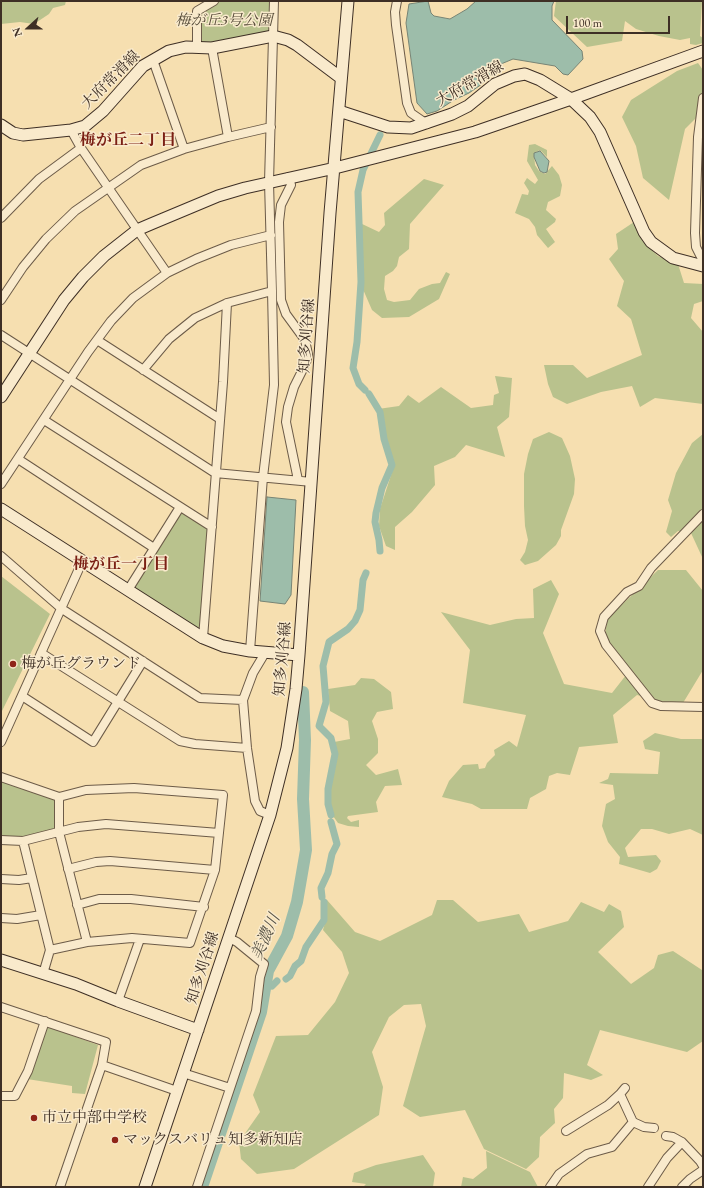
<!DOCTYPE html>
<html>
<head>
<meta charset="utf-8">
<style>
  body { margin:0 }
  #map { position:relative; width:704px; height:1188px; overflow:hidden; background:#f6dfb0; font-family:"EB Garamond",serif }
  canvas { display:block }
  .frame { position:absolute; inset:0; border:2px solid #3e2f25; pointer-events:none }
  .north { position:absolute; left:8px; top:8px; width:40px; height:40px; -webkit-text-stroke:3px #f9eacc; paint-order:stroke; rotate:249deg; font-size:11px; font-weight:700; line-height:16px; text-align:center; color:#3e2f25 }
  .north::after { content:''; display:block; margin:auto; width:14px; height:18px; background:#3e2f25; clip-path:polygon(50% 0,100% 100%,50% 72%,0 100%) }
  .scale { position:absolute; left:566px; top:16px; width:104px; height:18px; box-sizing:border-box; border:2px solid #3e2f25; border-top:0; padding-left:5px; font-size:12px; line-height:14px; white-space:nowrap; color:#3e2f25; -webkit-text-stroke:3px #f9eacc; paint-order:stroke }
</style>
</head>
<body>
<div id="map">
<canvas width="704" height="1188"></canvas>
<div class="frame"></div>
<div class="north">N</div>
<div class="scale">100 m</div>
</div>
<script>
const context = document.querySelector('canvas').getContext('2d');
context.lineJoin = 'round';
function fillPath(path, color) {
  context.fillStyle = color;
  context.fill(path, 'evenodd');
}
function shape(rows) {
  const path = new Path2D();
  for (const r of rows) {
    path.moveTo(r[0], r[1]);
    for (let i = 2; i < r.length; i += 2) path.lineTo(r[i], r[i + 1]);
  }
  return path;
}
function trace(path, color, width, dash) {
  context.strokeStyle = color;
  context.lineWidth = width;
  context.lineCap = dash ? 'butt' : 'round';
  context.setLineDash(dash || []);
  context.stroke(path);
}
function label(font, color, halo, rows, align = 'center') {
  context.font = font + ' "EB Garamond","Noto Serif JP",serif';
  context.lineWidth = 3;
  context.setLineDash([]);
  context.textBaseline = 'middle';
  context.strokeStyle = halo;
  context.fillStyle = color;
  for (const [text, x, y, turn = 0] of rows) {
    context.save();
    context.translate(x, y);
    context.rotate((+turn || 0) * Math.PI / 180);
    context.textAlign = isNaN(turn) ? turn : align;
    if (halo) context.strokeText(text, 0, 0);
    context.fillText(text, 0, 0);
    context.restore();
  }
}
const green = shape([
  [1,1,66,1,65,5,53,8,49,14,34,24,20,22,1,24],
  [218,1,271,1,270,31,266,33,209,44,201,44,199,41,200,11],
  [556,1,702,1,700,36,703,38,703,43,696,45,690,44,690,38,680,40,659,36,636,29,625,21,622,41,587,47,554,16],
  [698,63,703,70,703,111,685,129,669,200,643,178,636,146,622,117,631,100,677,71],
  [535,144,547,150,547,157,540,150,534,153,535,165,539,171,545,174,552,166,559,175,562,185,560,196,548,202,546,210,556,219,555,222,546,229,555,242,548,248,537,235,535,227,529,219,515,213,522,194,528,195,529,191,524,183,527,178,535,184,538,180,527,161,529,145],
  [424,179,444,185,410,224,409,249,399,257,397,266,393,271,385,276,384,289,387,300,394,302,410,300,419,289,432,284,440,283,446,272,450,274,439,299,409,317,382,318,372,310,362,287,360,223,379,232,385,225,384,213],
  [634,222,641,239,658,256,678,264,684,283,703,284,703,301,694,304,691,318,703,332,703,404,655,398,640,407,632,386,601,392,567,404,553,397,548,384,544,365,573,365,587,378,642,355,631,319,617,306,624,281,609,259,618,249,616,234],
  [495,376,512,378,509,417,497,427,505,457,466,445,455,457,434,466,435,485,412,512,395,527,395,550,386,546,379,526,380,509,394,466,378,409,399,406,408,395,419,403,441,387,471,408,493,405,494,395,499,393],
  [549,432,562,438,570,456,575,479,574,494,561,530,561,536,556,545,538,561,525,565,520,560,525,552,528,540,525,526,524,506,524,474,528,454,533,439],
  [703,434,703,559,691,533,678,531,671,537,666,532,672,511,668,500,676,473,692,443],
  [180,507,212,527,203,638,128,590],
  [658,570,686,570,703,591,703,670,683,703,668,703,637,695,613,715,618,743,579,747,570,775,557,773,549,776,546,789,530,798,527,809,481,809,472,804,442,797,449,781,463,765,478,764,479,769,485,768,487,763,495,755,494,750,509,741,517,747,526,715,463,703,470,650,441,612,490,625,516,619,534,618,533,589,551,580,559,594,543,633,564,684,612,693,630,670,605,637,607,619],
  [1,576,50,614,1,713],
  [361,678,374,679,391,692,393,709,377,712,372,721,378,739,378,753,366,765,376,775,398,769,402,785,385,786,376,802,378,812,348,816,347,818,351,822,359,820,359,827,348,826,338,823,333,816,330,799,331,777,336,754,334,742,350,739,348,721,330,711,328,689,355,685],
  [655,733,681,739,702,739,703,835,690,829,669,834,652,829,641,829,625,848,628,857,656,855,661,861,657,869,650,873,619,864,620,857,608,842,602,826,606,804,615,799,613,785,599,783,608,779,610,773,658,774,660,752,645,749,643,741],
  [1,777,59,797,59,832,31,839,1,840],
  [327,900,355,932,380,941,432,915,437,900,453,900,478,922,519,914,529,932,568,921,581,902,604,912,609,904,621,911,624,927,598,952,631,984,654,968,658,955,673,951,702,970,703,1041,687,1052,600,1030,587,1065,603,1075,591,1080,564,1073,563,1098,554,1109,555,1123,540,1137,539,1157,526,1169,484,1149,465,1110,420,1117,403,1106,426,1026,421,1004,404,1005,389,1017,372,1052,383,1087,379,1115,294,1169,257,1174,241,1159,239,1142,260,1112,253,1095,276,1036,308,1035,335,1002,349,973,342,952,323,930,327,915],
  [43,1025,98,1045,85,1094,72,1093,72,1086,27,1079],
  [486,1151,530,1172,538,1187,461,1187,463,1177,473,1179,487,1168],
  [423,1155,435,1173,433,1187,363,1187,366,1184,352,1182,354,1173,376,1165]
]);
const water = shape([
  [428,1,431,13,434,16,450,19,467,9,476,1,554,1,552,6,552,20,582,51,583,59,568,75,563,74,555,66,513,59,501,64,482,84,469,93,454,100,437,111,427,114,417,103,406,23,409,4,428,1],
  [540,151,549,161,547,172,544,173,540,171,534,157,534,153,540,151],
  [267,497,296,500,291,595,285,604,260,601,267,497]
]);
const canal = shape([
  [365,390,359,384,353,368,357,342,361,282,358,192,363,170,380,135],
  [369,394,380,412,384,439,392,465,382,488,376,513,375,522,379,540,380,551],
  [331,815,328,804,328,789,335,754,331,738,319,726,326,702,323,666,329,642,348,629,355,621,360,610,363,580,366,573],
  [322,897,321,888,328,873,332,854,337,844,331,822],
  [286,979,290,976,295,966,301,961,306,947,324,920,324,902],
  [272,986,277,981]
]);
const river = shape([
  [202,1187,261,1012,268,971,287,936,297,902,306,850,303,799,305,740,303,692]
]);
const street = shape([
  [397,1,395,12,396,25,407,103,411,113,427,124],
  [197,48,197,11,214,1],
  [212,48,228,137],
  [153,60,184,149],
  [703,98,698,137,695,233,696,247,703,261],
  [71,130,81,148,167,273],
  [289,177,291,185,281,205,279,222,281,300,286,314,305,340,308,354,306,363,294,387,288,407,286,422,298,480],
  [1,218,39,179,81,148],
  [1,300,23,267,46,239,75,211,141,165,184,149,228,137,271,127],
  [1,335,215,473,312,482],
  [97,340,220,419],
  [143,370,169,339,195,318,227,303,272,291,269,182,274,1],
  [44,420,212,527],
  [18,459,154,548],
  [1,484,88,352,111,321,133,298,167,273,196,259,231,245,271,235],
  [703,514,651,568,639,586,627,592,604,617,600,631,606,645,652,703,661,706,703,707],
  [1,556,62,609,200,698,243,700],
  [128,590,180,507],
  [203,638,223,382,227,303],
  [250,651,263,477,274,385,272,291],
  [41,653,180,741,195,744,247,748],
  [265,653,253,673,243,700,247,748,255,801,260,811,270,815],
  [22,696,93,742,143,661],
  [1,742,82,562],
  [1,777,59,797,86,790,134,788,223,795,215,870,190,943,132,938,87,942,59,832,59,797],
  [1,840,23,841,78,827,106,824,219,833],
  [23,841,50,950,43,974],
  [68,869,96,862,110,861,215,870],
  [1,879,19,880,32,878],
  [77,905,99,899,131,899,204,907],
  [1,918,17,919,41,915],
  [50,950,87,942],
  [118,1001,140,939],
  [1,1007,106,1042,102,1065,60,1187],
  [102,1065,177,1091],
  [183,1073,230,1088],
  [625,1088,620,1094,633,1122,644,1127,654,1128],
  [1,1096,15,1096,28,1071,45,1021],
  [566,1131,608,1105,620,1094],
  [666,1136,673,1137,682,1142],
  [197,1187,256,1011,260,977,264,964,237,942,229,938],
  [550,1187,559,1174,587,1154,612,1147,633,1122],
  [648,1187,667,1158,682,1142,700,1161,703,1166],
  [682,1187,690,1179,703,1170]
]);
const secondary = shape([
  [339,111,388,127,411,128,452,114,468,106,495,84,514,76,525,74,540,80,571,99,590,117,600,132,644,232,651,242,673,258,703,266],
  [1,125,13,133,23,135,71,130,85,126,103,111,143,66,169,51,186,47,212,48,273,36,288,40,297,45,341,78],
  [1,397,64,300,83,277,104,256,137,230,151,224,218,196,245,188,335,168,475,132,571,99,703,51],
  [1,509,203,638,223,646,250,651,299,655],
  [1,960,76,984,118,1001,198,1030],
  [145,1187,270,815,287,748,296,689,299,655,330,213,348,1]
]);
const markers = [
  [13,664,4,"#8f2418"],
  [34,1118,4,"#8f2418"],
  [115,1140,4,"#8f2418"]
];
const parkNames = [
  ["梅が丘3号公園",224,21]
];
const streetNames = [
  ["大府常滑線",111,80,-45],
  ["大府常滑線",470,84,-30],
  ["知多刈谷線",307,336,-86],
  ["知多刈谷線",283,659,-85],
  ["知多刈谷線",203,968,-72]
];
const poiNames = [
  ["梅が丘グラウンド",21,664],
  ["市立中部中学校",42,1118],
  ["マックスバリュ知多新知店",123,1140]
];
const neighbourhoodNames = [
  ["梅が丘二丁目",128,141],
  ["梅が丘一丁目",121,565]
];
const waterNames = [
  ["美濃川",266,937,-66]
];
fillPath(green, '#b9c28d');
fillPath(water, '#9dbdaa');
trace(water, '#778475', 1);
trace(canal, '#9dbdaa', 7);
trace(river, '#9dbdaa', 12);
trace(street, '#6c5b48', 10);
trace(secondary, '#3e2f25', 13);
trace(street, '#f9eacc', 8);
trace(secondary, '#f9eacc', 11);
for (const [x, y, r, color] of markers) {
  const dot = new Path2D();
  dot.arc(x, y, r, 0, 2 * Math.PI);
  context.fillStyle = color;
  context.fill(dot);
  trace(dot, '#f9eacc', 1.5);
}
label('italic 15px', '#574c3a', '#f9eacc', parkNames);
label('15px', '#3e2f25', '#f9eacc', streetNames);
label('15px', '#3e2f25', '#f9eacc', poiNames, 'left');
label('bold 16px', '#7a1f14', '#f9eacc', neighbourhoodNames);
label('italic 16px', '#565246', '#f9eacc', waterNames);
</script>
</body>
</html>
